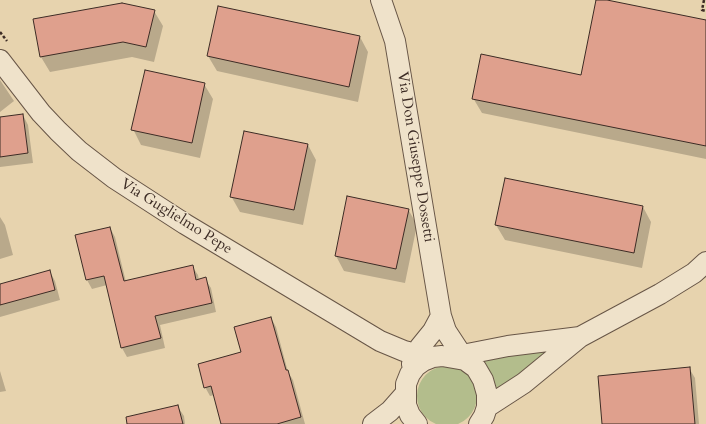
<!DOCTYPE html>
<html>
<head>
<meta charset="utf-8">
<style>
  body { margin:0 }
  canvas { display:block; background:#e7d3ae }
</style>
</head>
<body>
<canvas width="706" height="424"></canvas>
<script>
const context = document.querySelector('canvas').getContext('2d');
context.lineJoin = 'round';
function fillPath(path, color) {
  context.fillStyle = color;
  context.fill(path, 'evenodd');
}
function shape(rows) {
  const path = new Path2D();
  for (const r of rows) {
    if (r.length === 3) {
      path.moveTo(r[0] + r[2], r[1]);
      path.arc(r[0], r[1], r[2], 0, 2 * Math.PI);
      continue;
    }
    path.moveTo(r[0], r[1]);
    for (let i = 2; i < r.length; i += 2) path.lineTo(r[i], r[i + 1]);
  }
  return path;
}
function trace(path, color, width, dash) {
  context.strokeStyle = color;
  context.lineWidth = width;
  context.lineCap = dash ? 'butt' : 'round';
  context.setLineDash(dash || []);
  context.stroke(path);
}
function label(font, color, halo, rows, align = 'center') {
  context.font = font + ' Cardo,serif';
  context.lineWidth = 3;
  context.setLineDash([]);
  context.textBaseline = 'middle';
  context.strokeStyle = halo;
  context.fillStyle = color;
  for (const [text, x, y, turn = 0] of rows) {
    context.save();
    context.translate(x, y);
    context.rotate((+turn || 0) * Math.PI / 180);
    context.textAlign = isNaN(turn) ? turn : align;
    if (halo) context.strokeText(text, 0, 0);
    context.fillText(text, 0, 0);
    context.restore();
  }
}
const green = shape([
  [548,348,551,355,498,391,483,357],
  [447,396,30]
]);
const shadow = shape([
  [597,0,706,22,706,159,482,113,473,98,581,76],
  [154,11,163,26,154,62,132,57,50,72,41,57],
  [360,37,368,52,358,102,217,71,208,56],
  [0,80,14,101,0,112],
  [204,84,213,99,200,158,141,145,133,129],
  [23,115,28,125,33,163,0,167,0,118],
  [308,145,316,160,303,225,240,212,231,196],
  [643,207,651,222,642,268,505,240,496,225],
  [408,209,417,225,405,283,344,271,336,256],
  [0,217,5,225,13,255,0,259],
  [110,228,115,237,126,282,192,266,198,275,199,280,205,279,211,288,216,312,160,325,165,348,127,357,122,348,107,285,92,289,87,280],
  [50,272,55,281,60,300,0,317,0,285],
  [271,318,276,327,288,372,293,380,305,424,222,424,215,395,210,396,205,387,242,353],
  [689,368,695,378,699,424,603,424],
  [0,371,6,391,0,392],
  [178,407,184,416,185,424,127,424,126,418]
]);
const building = shape([
  [596,0,607,0,706,20,706,146,472,99,481,54,581,75,596,0],
  [122,3,155,10,146,47,123,42,40,57,33,19,122,3],
  [218,6,360,36,349,87,207,56,218,6],
  [145,70,205,83,192,143,131,130,145,70],
  [23,114,28,153,0,157,0,117,23,114],
  [244,131,308,144,294,210,230,197,244,131],
  [505,178,643,206,634,253,495,225,505,178],
  [347,196,409,209,396,269,335,256,347,196],
  [110,227,124,281,193,265,196,280,206,277,212,303,155,316,161,338,121,348,104,276,86,280,75,235,110,227],
  [50,270,55,290,0,305,0,284,50,270],
  [271,317,286,370,288,370,301,417,277,424,221,424,211,386,204,388,198,364,241,352,234,327,271,317],
  [690,367,695,424,602,424,598,376,690,367],
  [178,405,183,424,127,424,126,417,178,405]
]);
const path = shape([
  [704,0,702,10,706,11],
  [0,32,7,41]
]);
const street = shape([
  [381,0,395,41,441,316,446,331,465,360],
  [0,60,41,113,58,131,79,151,114,178,185,224,380,341,404,351,416,354,433,357],
  [452,357,508,346,580,337],
  [412,364,420,347,433,331,441,316],
  [487,407,524,383,580,337,660,294,694,273,706,262],
  [373,424,390,411,405,394],
  [417,424,410,415,406,405,406,384,410,374,416,366,423,361,433,357,442,356,465,360,476,368,483,380,487,394,487,407,484,416,479,424]
]);
const streetNames = [
  ["Via Don Giuseppe Dossetti",415,157,81],
  ["Via Guglielmo Pepe",176,217,32]
];
fillPath(green, '#b3bd8c');
fillPath(shadow, '#0003');
fillPath(building, '#dfa08d');
trace(building, '#3d2c25', 1);
trace(street, '#685647', 22);
trace(path, '#3d2c25', 2.5, [3, 2]);
trace(street, '#efe2ca', 20);
label('15px', '#3d2c25', '#efe2ca', streetNames);
</script>
</body>
</html>
